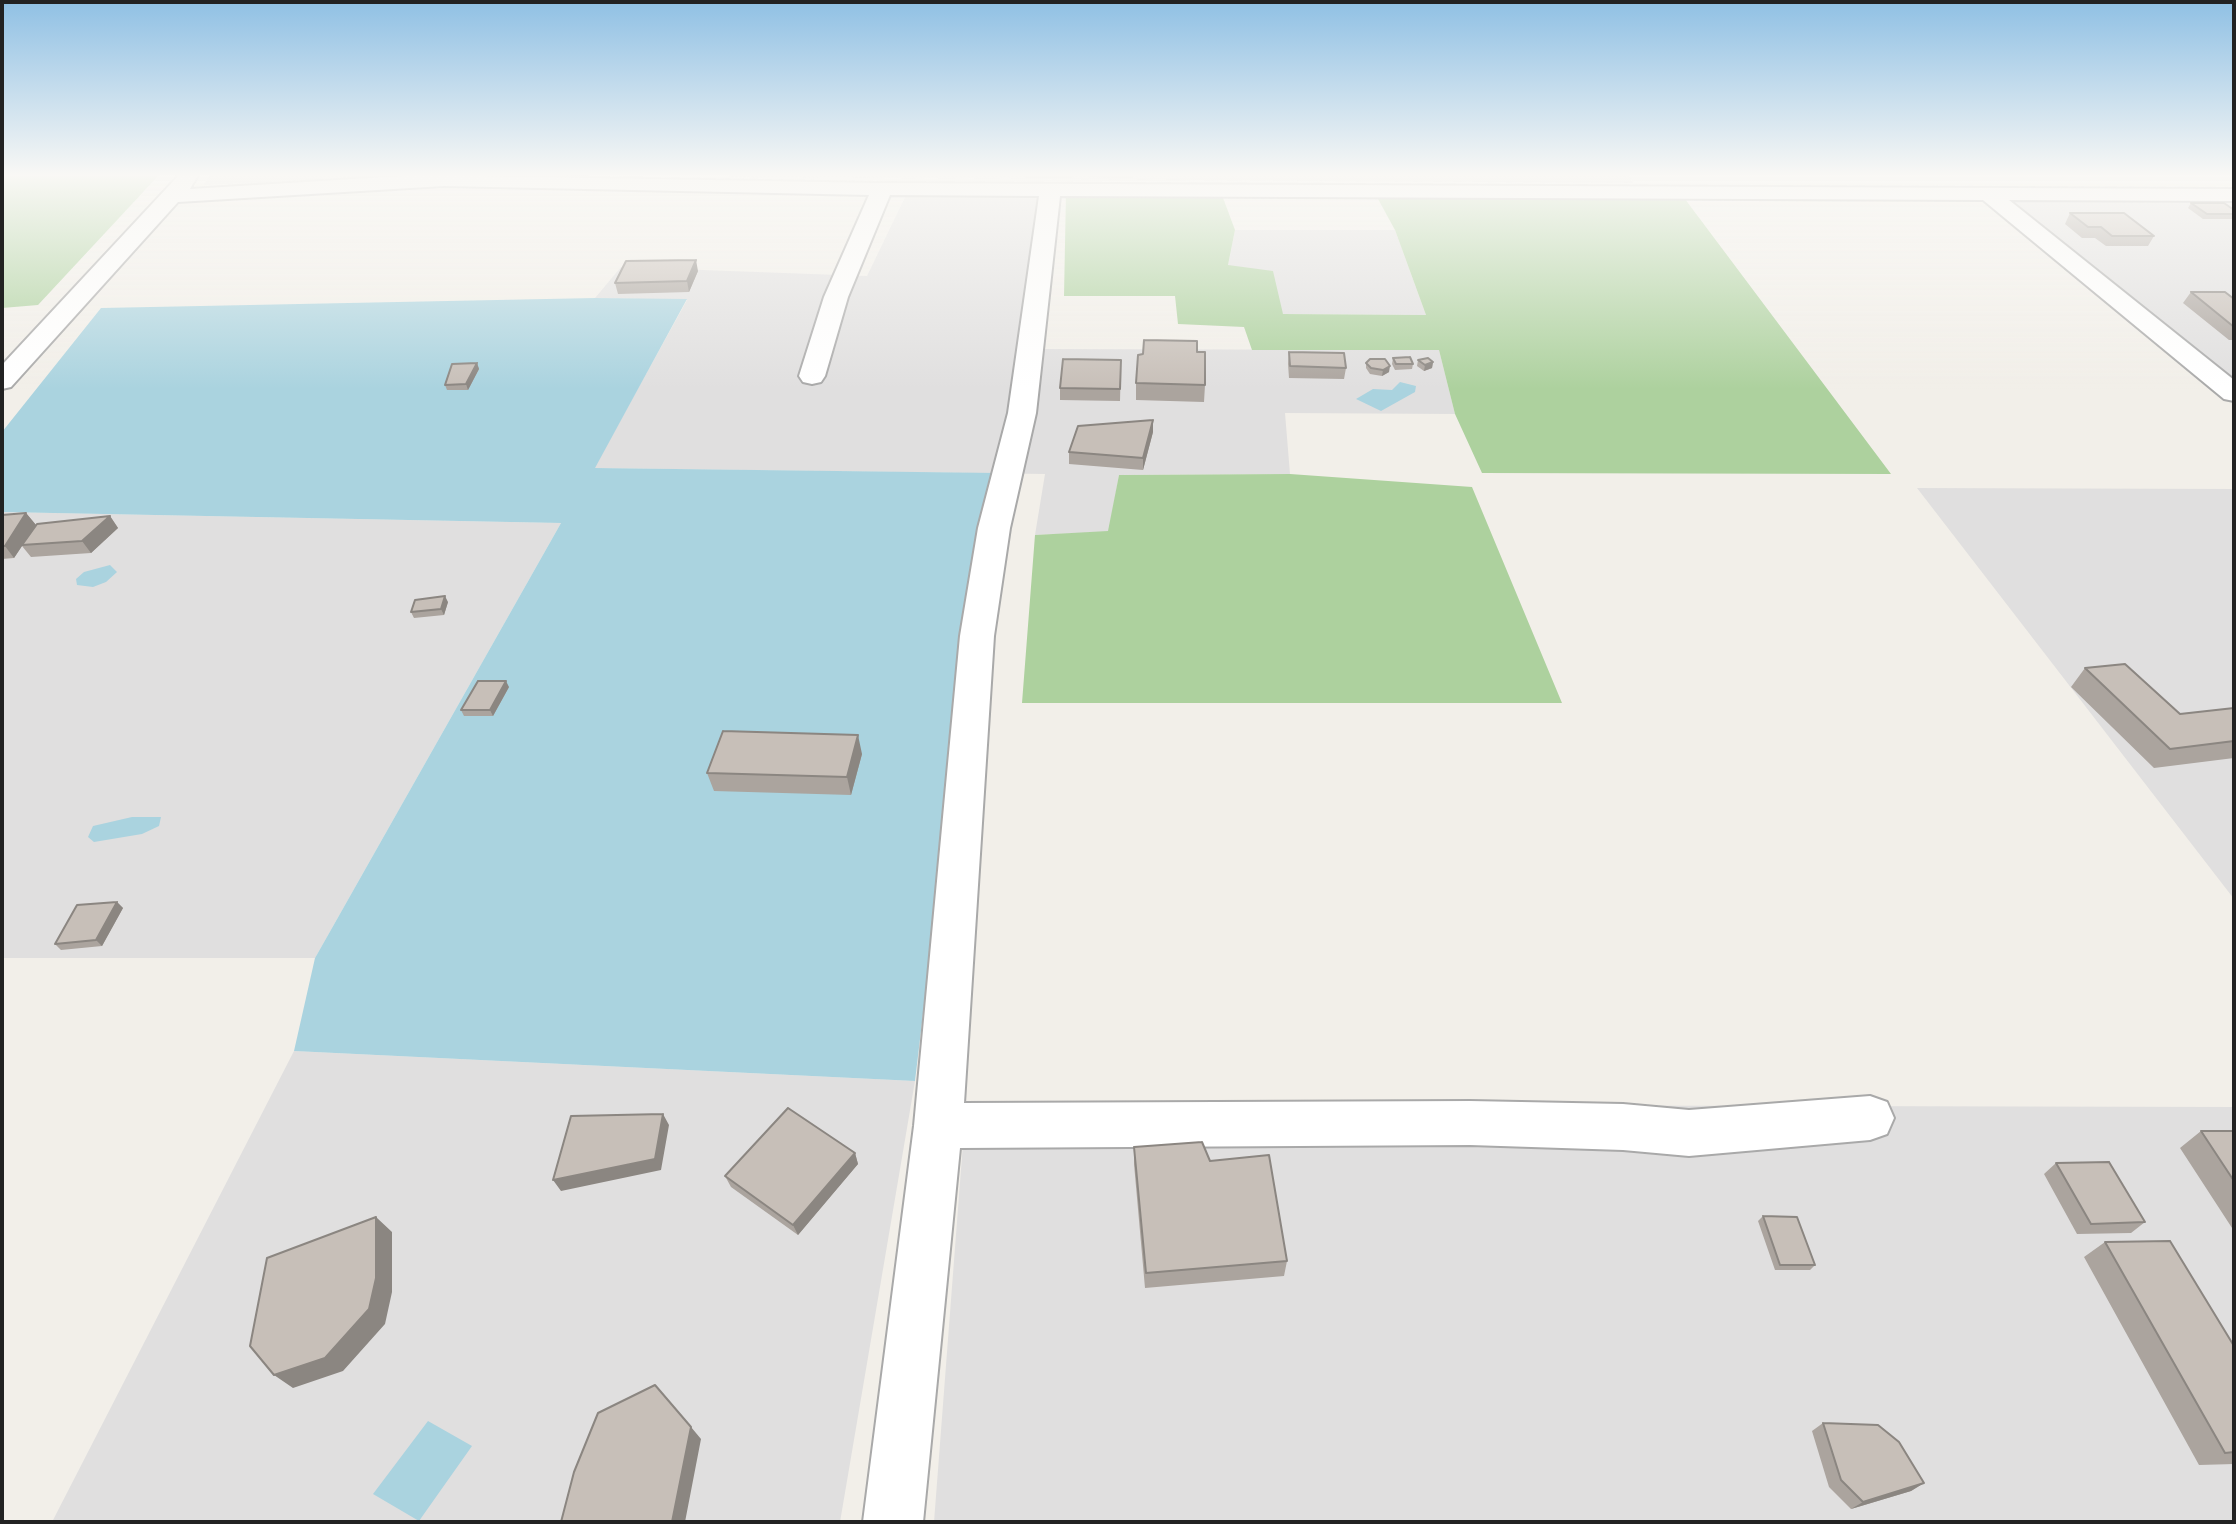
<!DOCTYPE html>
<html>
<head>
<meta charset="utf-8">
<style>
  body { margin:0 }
  #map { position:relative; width:2236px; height:1524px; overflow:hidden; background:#f2efe9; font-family:Manrope,sans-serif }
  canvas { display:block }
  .frame { position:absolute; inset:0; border:4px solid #222; pointer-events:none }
</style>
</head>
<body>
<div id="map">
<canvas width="2236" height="1524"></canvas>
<div class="frame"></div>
</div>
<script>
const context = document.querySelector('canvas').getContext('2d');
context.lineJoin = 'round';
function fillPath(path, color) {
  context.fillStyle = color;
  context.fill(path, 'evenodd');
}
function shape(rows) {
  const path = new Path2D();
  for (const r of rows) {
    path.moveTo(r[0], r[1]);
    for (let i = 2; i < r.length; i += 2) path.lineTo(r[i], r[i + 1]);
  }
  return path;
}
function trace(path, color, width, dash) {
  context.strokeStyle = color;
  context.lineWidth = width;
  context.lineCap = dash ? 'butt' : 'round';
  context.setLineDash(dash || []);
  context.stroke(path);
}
const residential = shape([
  [211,175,427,175,203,185],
  [730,175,1628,175,1633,183,728,177],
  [907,193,1044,194,1036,349,1439,350,1455,414,1285,413,1290,474,1119,475,1109,532,1035,535,1045,474,594,468,687,300,595,298,621,267,867,276],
  [2010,201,2234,203,2234,381,2229,377],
  [1235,230,1395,230,1426,315,1283,314,1228,265],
  [1917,488,2234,489,2234,899],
  [2,512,561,523,315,958,2,958],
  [294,1051,915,1081,840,1522,52,1522],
  [966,1104,2234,1107,2234,1522,934,1522]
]);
const forest = shape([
  [2,175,159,175,38,305,2,308],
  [1066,192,1222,195,1235,230,1228,265,1273,271,1283,314,1426,315,1395,230,1378,199,1685,199,1891,474,1482,473,1455,414,1439,350,1252,350,1244,327,1178,324,1175,296,1064,296],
  [1290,474,1472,487,1562,703,1022,703,1035,535,1108,531,1119,475]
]);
const water = shape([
  [595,298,687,299,595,468,998,473,969,628,915,1081,294,1051,315,958,561,523,2,512,2,432,101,308],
  [1400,382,1416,386,1415,392,1381,411,1356,399,1373,389,1392,390],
  [110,565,117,572,106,582,93,587,77,585,76,579,84,572],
  [132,817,161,817,159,826,142,834,94,842,88,837,93,826],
  [428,1421,472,1446,419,1521,373,1494]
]);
const minor = shape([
  [179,175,198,175,190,189,419,175,882,183,2234,189,2234,201,2009,200,2234,380,2234,401,2224,399,1983,200,1060,196,1036,413,1010,528,994,636,964,1103,1470,1101,1623,1104,1689,1110,1870,1096,1887,1102,1894,1118,1887,1134,1870,1140,1689,1156,1623,1150,1470,1145,960,1148,923,1522,863,1522,914,1126,960,636,978,528,1008,413,1039,196,890,195,848,297,825,376,821,382,812,384,803,382,799,376,824,297,869,195,444,186,178,202,11,387,2,389,2,365,179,175]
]);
const wall = shape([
  [1026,175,1072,175,1072,178,1026,178],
  [1087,175,1133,175,1133,178,1087,177],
  [2191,203,2234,210,2234,219,2203,219,2188,208],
  [2070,213,2154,236,2148,246,2106,246,2095,238,2082,238,2065,224],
  [698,271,689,292,618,294,615,283],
  [2191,292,2234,299,2234,340,2229,340,2183,303],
  [1197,352,1205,385,1204,402,1136,400,1136,383],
  [1289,352,1346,368,1344,379,1289,378,1288,364],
  [1393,358,1413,364,1412,369,1395,370,1392,364],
  [1121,360,1120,401,1060,400,1060,388],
  [1418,360,1433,362,1432,368,1424,371,1417,366],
  [477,363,479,369,468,390,447,390,445,385],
  [1366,363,1389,372,1382,376,1370,374,1366,368],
  [1153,432,1143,470,1069,464,1069,452],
  [26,513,36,525,110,516,118,528,91,553,31,557,22,546,14,558,2,559,2,515],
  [448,602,444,615,414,618,411,612],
  [2085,668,2180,714,2234,708,2234,758,2154,768,2071,687],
  [509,687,493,716,464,716,461,710],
  [862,754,851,795,714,791,707,773],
  [117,902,123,908,102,946,61,950,55,944],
  [2201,1131,2234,1131,2234,1231,2180,1148],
  [1134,1147,1210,1161,1287,1261,1284,1276,1145,1288,1134,1164],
  [855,1153,858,1164,798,1235,731,1187,725,1176],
  [2056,1163,2145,1222,2131,1233,2077,1234,2044,1174],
  [1763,1216,1815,1265,1810,1270,1775,1270,1758,1221],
  [2105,1242,2234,1346,2234,1464,2199,1465,2084,1257],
  [1823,1423,1924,1483,1911,1491,1851,1509,1829,1487,1812,1431]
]);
const shadedWall = shape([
  [696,260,698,271,689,292,687,281],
  [1433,362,1432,368,1424,371,1425,365],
  [477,363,479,369,468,390,466,384],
  [1390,366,1389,372,1382,376,1383,370],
  [1153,420,1153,432,1143,470,1143,458],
  [26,513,36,525,14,558,5,546],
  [110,516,118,528,91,553,82,541],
  [445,596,448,602,444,615,441,609],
  [506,681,509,687,493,716,490,710],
  [858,735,862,754,851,795,847,777],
  [117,902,123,908,102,946,96,940],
  [663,1114,669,1125,661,1170,561,1191,553,1180],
  [855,1153,858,1164,798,1235,793,1225],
  [376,1217,392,1232,392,1292,385,1324,343,1371,293,1388,274,1375],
  [691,1427,701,1439,685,1522,672,1522],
  [1924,1483,1911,1491,1851,1509,1863,1502]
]);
const building = shape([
  [2191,203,2224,203,2234,210,2234,214,2207,214,2191,203],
  [2070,213,2124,213,2154,236,2112,236,2101,227,2088,227,2070,213],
  [696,260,687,281,615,283,626,261,696,260],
  [2191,292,2225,292,2234,299,2234,327,2191,292],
  [1144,340,1197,341,1197,352,1205,352,1205,385,1136,383,1138,355,1143,354,1144,340],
  [1289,352,1344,353,1346,368,1290,366,1289,352],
  [1410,357,1413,364,1396,364,1393,358,1410,357],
  [1428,358,1433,362,1425,365,1418,360,1428,358],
  [1063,359,1121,360,1120,389,1060,388,1063,359],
  [1370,359,1385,359,1390,366,1383,370,1371,368,1366,363,1370,359],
  [477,363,466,384,445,385,452,364,477,363],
  [1153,420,1143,458,1069,452,1078,426,1153,420],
  [26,513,5,546,2,546,2,515,26,513],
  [110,516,82,541,22,545,37,524,110,516],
  [445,596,441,609,411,612,415,600,445,596],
  [2125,664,2180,714,2234,708,2234,741,2170,749,2085,668,2125,664],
  [478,681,506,681,490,710,461,710,478,681],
  [723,731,858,735,847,777,707,773,723,731],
  [117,902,96,940,55,944,77,905,117,902],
  [788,1108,855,1153,793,1225,725,1176,788,1108],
  [663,1114,655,1159,553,1180,571,1116,663,1114],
  [2201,1131,2234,1131,2234,1181,2201,1131],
  [1202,1142,1210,1161,1269,1155,1287,1261,1146,1273,1134,1147,1202,1142],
  [2109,1162,2145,1222,2091,1224,2056,1163,2109,1162],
  [1763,1216,1797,1217,1815,1265,1780,1265,1763,1216],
  [376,1217,376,1278,369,1309,325,1358,274,1375,250,1346,267,1258,376,1217],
  [2170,1241,2234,1346,2234,1452,2225,1453,2105,1242,2170,1241],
  [655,1385,691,1427,672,1522,561,1522,574,1472,598,1413,655,1385],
  [1823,1423,1878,1425,1899,1442,1924,1483,1863,1502,1841,1480,1823,1423]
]);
fillPath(residential, '#e0dfdf');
fillPath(forest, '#add19e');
fillPath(water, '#aad3df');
trace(minor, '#a9a9a9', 4);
fillPath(minor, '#fff');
fillPath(wall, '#aba49e');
fillPath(shadedWall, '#8b8681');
fillPath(building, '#c7bfb8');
trace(building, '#8b8681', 2);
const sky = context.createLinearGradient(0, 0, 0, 389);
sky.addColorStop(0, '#8fc0e4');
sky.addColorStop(0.45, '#f9f8f5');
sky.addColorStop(1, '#f9f8f500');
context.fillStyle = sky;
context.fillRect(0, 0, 2236, 389);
</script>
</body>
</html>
